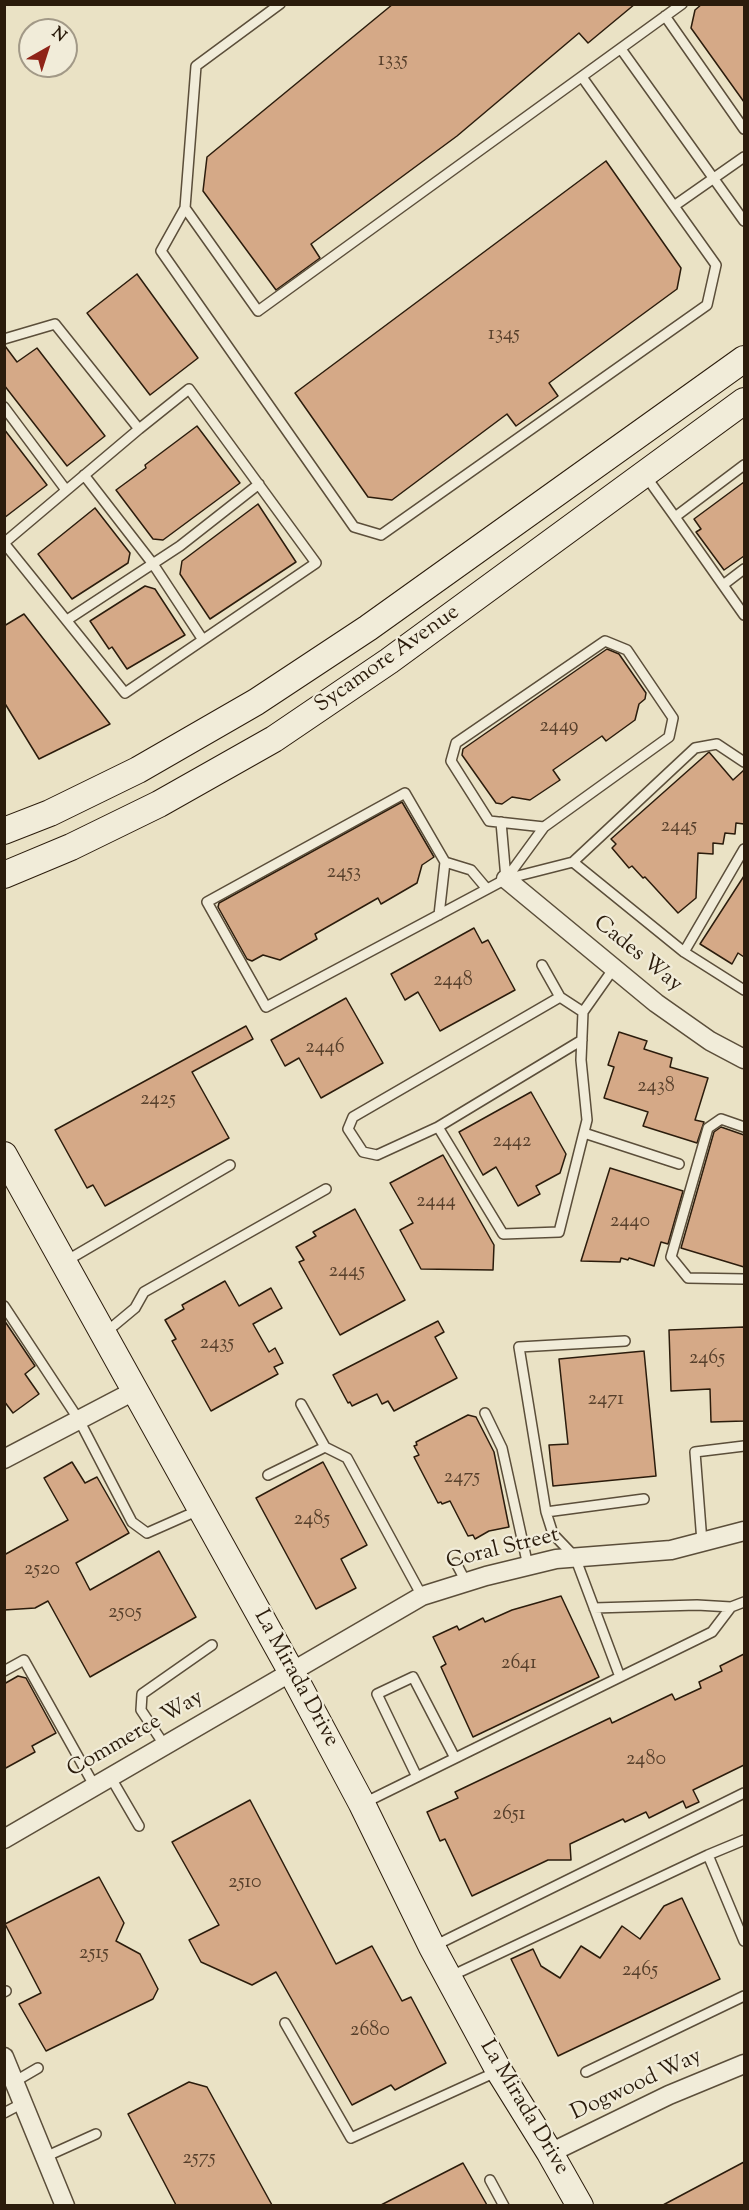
<!DOCTYPE html>
<html>
<head>
<meta charset="utf-8">
<style>
  body { margin:0 }
  #map { position:relative; width:749px; height:2210px; overflow:hidden; background:#eae2c5; font-family:"Sorts Mill Goudy",serif }
  canvas { display:block }
  .frame { position:absolute; inset:0; border:6px solid #2b1c0c; pointer-events:none }
  .north { position:absolute; left:18px; top:18px; width:60px; height:60px; box-sizing:border-box; background:#f1ecd9; border:2px solid #a29987; border-radius:50%; rotate:39deg; font-size:16px; font-weight:700; line-height:24px; text-align:center; color:#2b1c0c }
  .north::after { content:''; display:block; margin:auto; width:21px; height:27px; background:#8f2418; clip-path:polygon(50% 0,100% 100%,50% 72%,0 100%) }
</style>
</head>
<body>
<div id="map">
<canvas width="749" height="2210"></canvas>
<div class="frame"></div>
<div class="north">N</div>
</div>
<script>
const context = document.querySelector('canvas').getContext('2d');
context.lineJoin = 'round';
function fillPath(path, color) {
  context.fillStyle = color;
  context.fill(path, 'evenodd');
}
function shape(rows) {
  const path = new Path2D();
  for (const r of rows) {
    path.moveTo(r[0], r[1]);
    for (let i = 2; i < r.length; i += 2) path.lineTo(r[i], r[i + 1]);
  }
  return path;
}
function trace(path, color, width, dash) {
  context.strokeStyle = color;
  context.lineWidth = width;
  context.lineCap = dash ? 'butt' : 'round';
  context.setLineDash(dash || []);
  context.stroke(path);
}
function label(font, color, halo, rows, align = 'center') {
  context.font = font + ' "Sorts Mill Goudy",serif';
  context.lineWidth = 4.5;
  context.setLineDash([]);
  context.textBaseline = 'middle';
  context.strokeStyle = halo;
  context.fillStyle = color;
  for (const [text, x, y, turn = 0] of rows) {
    context.save();
    context.translate(x, y);
    context.rotate((+turn || 0) * Math.PI / 180);
    context.textAlign = isNaN(turn) ? turn : align;
    if (halo) context.strokeText(text, 0, 0);
    context.fillText(text, 0, 0);
    context.restore();
  }
}
const building = shape([
  [393,4,635,4,588,43,579,33,457,136,311,244,320,258,276,290,203,191,207,157,393,4],
  [702,4,744,4,744,102,691,28,695,10,702,4],
  [606,161,681,268,677,289,549,383,558,396,516,426,507,414,392,500,368,497,295,393,606,161],
  [137,274,198,358,150,395,87,313,137,274],
  [5,346,17,362,37,348,105,436,67,466,4,385,5,346],
  [197,426,240,483,163,540,153,539,116,490,146,468,145,465,197,426],
  [4,429,47,485,4,518,4,429],
  [744,482,744,556,724,570,696,532,701,529,694,519,744,482],
  [258,504,296,562,210,619,180,574,182,561,258,504],
  [95,508,130,553,128,563,72,599,38,554,95,508],
  [145,586,155,589,185,635,127,669,112,647,109,649,90,621,145,586],
  [24,614,110,724,39,759,4,702,4,626,24,614],
  [607,649,619,654,646,693,645,699,639,704,635,720,606,741,602,736,553,770,560,780,530,800,512,797,502,804,496,803,462,755,463,749,607,649],
  [709,752,733,780,744,770,744,824,736,823,735,834,725,833,723,844,713,843,713,854,698,853,696,898,678,913,645,877,643,878,632,866,629,868,612,848,616,844,611,839,709,752],
  [402,802,434,857,422,865,417,883,381,904,378,898,315,934,317,939,280,960,263,955,252,961,247,959,218,907,219,903,402,802],
  [744,876,744,957,738,953,732,964,700,944,744,876],
  [474,928,482,943,488,940,515,990,440,1031,418,992,405,1000,391,974,474,928],
  [346,998,383,1063,321,1098,299,1058,285,1066,271,1040,346,998],
  [246,1026,253,1039,192,1072,229,1138,105,1206,93,1185,87,1188,55,1130,246,1026],
  [619,1032,647,1041,644,1049,672,1058,670,1067,708,1078,695,1120,704,1122,697,1143,643,1126,648,1112,604,1098,614,1067,608,1065,619,1032],
  [531,1092,566,1154,560,1173,536,1186,540,1194,518,1206,496,1167,483,1175,459,1132,531,1092],
  [721,1127,744,1135,744,1267,681,1248,714,1132,721,1127],
  [443,1155,494,1245,493,1270,421,1269,400,1230,413,1223,390,1183,443,1155],
  [610,1168,683,1191,668,1244,661,1242,654,1266,629,1258,628,1260,621,1258,620,1262,581,1261,610,1168],
  [355,1209,405,1300,340,1335,299,1262,304,1260,296,1247,316,1236,313,1232,355,1209],
  [225,1281,239,1306,271,1288,282,1308,253,1324,269,1352,275,1348,283,1363,274,1367,278,1374,211,1411,172,1341,176,1339,165,1320,184,1309,182,1305,225,1281],
  [4,1320,35,1366,25,1374,39,1394,13,1413,4,1401,4,1320],
  [438,1321,444,1332,435,1337,457,1378,394,1411,388,1401,382,1404,377,1394,352,1406,350,1402,348,1403,333,1375,438,1321],
  [744,1327,744,1421,711,1422,710,1389,671,1391,669,1330,744,1327],
  [644,1351,656,1476,553,1486,549,1445,568,1444,559,1359,644,1351],
  [468,1415,476,1417,494,1452,509,1527,489,1531,475,1539,473,1535,468,1536,450,1501,442,1504,441,1502,438,1503,414,1457,419,1455,414,1446,417,1445,416,1442,468,1415],
  [72,1462,85,1483,97,1477,129,1533,76,1563,90,1590,159,1551,196,1617,90,1677,48,1601,35,1608,4,1610,4,1555,68,1520,44,1478,72,1462],
  [323,1462,367,1545,341,1559,356,1588,316,1609,256,1498,323,1462],
  [561,1596,599,1677,473,1737,441,1667,446,1664,433,1637,457,1626,459,1630,483,1618,485,1622,512,1610,561,1596],
  [744,1654,744,1765,693,1790,699,1802,686,1808,683,1801,649,1818,646,1812,625,1822,623,1819,570,1844,571,1860,548,1860,472,1896,445,1839,440,1841,427,1812,458,1798,455,1792,610,1718,612,1723,672,1694,675,1700,701,1688,699,1682,722,1671,720,1666,744,1654],
  [18,1676,26,1678,56,1733,32,1746,35,1752,4,1769,4,1684,18,1676],
  [250,1800,336,1964,372,1946,402,2001,411,1997,446,2063,395,2090,391,2085,352,2105,276,1972,252,1985,201,1962,189,1940,219,1925,172,1842,250,1800],
  [99,1877,124,1923,116,1941,140,1954,158,1989,153,1999,46,2051,19,2004,41,1993,5,1924,99,1877],
  [682,1898,720,1979,558,2056,511,1959,533,1949,541,1966,560,1978,581,1946,600,1958,622,1926,640,1939,664,1906,682,1898],
  [189,2082,207,2087,272,2205,176,2205,128,2114,189,2082],
  [744,2162,744,2205,663,2205,744,2162],
  [463,2163,487,2205,381,2205,463,2163]
]);
const lane = shape([
  [280,4,196,66,185,208,258,311,682,4],
  [665,16,744,129],
  [621,49,744,221],
  [674,206,744,157],
  [185,208,161,251,354,527,381,535,707,305,716,265,582,77],
  [4,339,55,324,139,429,4,543],
  [4,407,66,490],
  [84,475,153,564,203,640],
  [645,475,675,517,744,465],
  [675,517,744,615],
  [4,543,125,693,316,563,189,389,139,429],
  [723,585,744,569],
  [67,620,180,546,259,484],
  [501,822,506,879],
  [445,862,471,870,487,889],
  [573,862,695,748,717,744,744,762],
  [506,879,544,827,669,737,673,718,627,650,605,641,456,743,451,761,489,821,544,827],
  [439,915,445,862,405,793,207,902,266,1007,506,879,573,862,684,952,744,990],
  [684,952,744,849],
  [542,965,560,997],
  [583,1012,560,997,353,1117,348,1129,363,1152,377,1155,438,1127,503,1234,559,1232,587,1120,581,1060,583,1012,614,968],
  [438,1127,582,1040],
  [744,1127,721,1119,708,1128,671,1257,688,1278,744,1279],
  [584,1133,679,1164],
  [66,1261,230,1165],
  [4,1306,79,1420,132,1522,147,1533,199,1510],
  [105,1333,135,1308,144,1292,326,1189],
  [301,1404,325,1447],
  [485,1413,502,1448,528,1566],
  [268,1475,325,1447,347,1458,422,1596],
  [546,1512,519,1347,625,1341],
  [702,1542,695,1452,744,1446],
  [456,1563,466,1582],
  [731,1607,744,1602],
  [594,1608,697,1605,731,1607,712,1632,620,1677],
  [4,1671,24,1660,95,1787],
  [165,1746,141,1710,142,1694,212,1645],
  [417,1777,377,1694,413,1677,455,1758],
  [111,1778,139,1826],
  [364,1803,620,1677,575,1557,553,1534,546,1512,644,1499],
  [744,1840,708,1855,744,1941],
  [434,1946,744,1793],
  [449,1977,708,1855],
  [4,1992,6,1991],
  [285,2023,351,2138,496,2072],
  [586,2072,744,1996],
  [14,2082,38,2068],
  [4,2113,23,2103],
  [45,2157,96,2134],
  [490,2180,504,2206]
]);
const street = shape([
  [506,879,656,1003,710,1041,744,1059],
  [4,1459,134,1391],
  [4,1839,422,1596,486,1576,556,1559,671,1550,744,1531],
  [4,2057,65,2206],
  [550,2153,669,2095,744,2064]
]);
const secondary = shape([
  [4,831,50,813,138,770,256,702,368,628,744,359],
  [4,875,71,847,159,804,274,739,389,661,744,401],
  [4,1155,292,1673,362,1804,432,1947,499,2071,550,2153,580,2206]
]);
const numberNames = [
  ["1335",393,62],
  ["1345",504,336],
  ["2449",559,728],
  ["2445",679,828],
  ["2453",344,874],
  ["2448",453,982],
  ["2446",325,1049],
  ["2438",656,1088],
  ["2425",158,1101],
  ["2442",512,1143],
  ["2444",436,1203],
  ["2440",630,1223],
  ["2445",347,1273],
  ["2435",217,1345],
  ["2465",707,1360],
  ["2471",606,1401],
  ["2475",462,1479],
  ["2485",312,1521],
  ["2520",42,1571],
  ["2505",125,1614],
  ["2641",519,1665],
  ["2480",646,1761],
  ["2651",509,1816],
  ["2510",245,1884],
  ["2515",94,1955],
  ["2465",640,1972],
  ["2680",370,2032],
  ["2575",199,2160]
];
const streetNames = [
  ["Sycamore Avenue",388,660,-35],
  ["Cades Way",637,955,39],
  ["Coral Street",503,1550,-14],
  ["La Mirada Drive",295,1679,61],
  ["Commerce Way",136,1735,-30],
  ["Dogwood Way",637,2086,-25],
  ["La Mirada Drive",523,2108,59]
];
fillPath(building, '#d5a987');
trace(building, '#2b1c0c', 1.5);
trace(lane, '#5b4e3a', 12);
trace(street, '#5b4e3a', 21);
trace(secondary, '#2b1c0c', 28);
trace(lane, '#f1ecd9', 9);
trace(street, '#f1ecd9', 18);
trace(secondary, '#f1ecd9', 26);
label('20px', '#563f2b', null, numberNames);
label('22px', '#2b1c0c', '#f1ecd9', streetNames);
</script>
</body>
</html>
